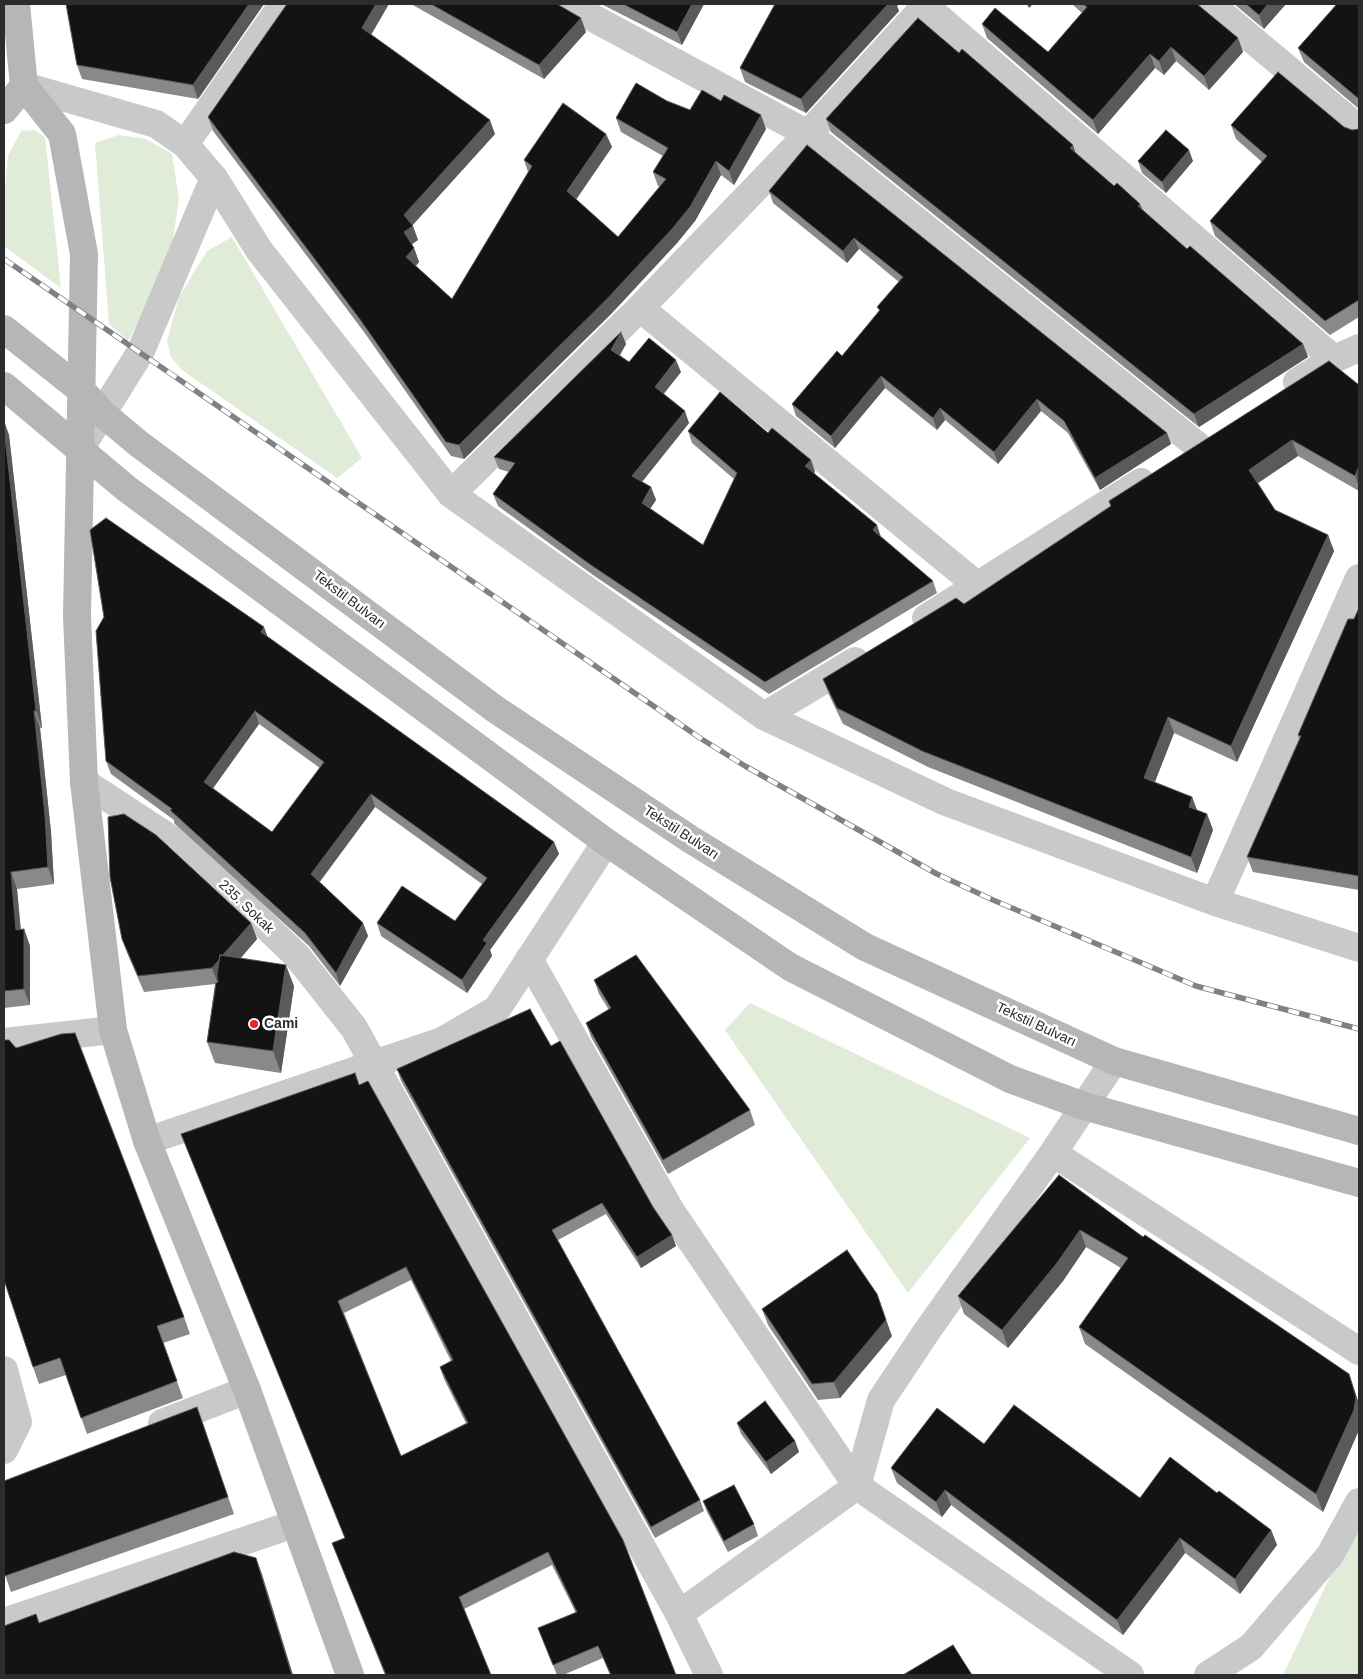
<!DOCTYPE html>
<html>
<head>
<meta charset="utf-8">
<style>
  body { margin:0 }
  #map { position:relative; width:1363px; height:1679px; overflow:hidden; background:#fff; font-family:Helvetica,sans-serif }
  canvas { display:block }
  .frame { position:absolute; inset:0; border:5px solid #2c2c2c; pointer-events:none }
</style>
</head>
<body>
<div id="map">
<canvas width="1363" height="1679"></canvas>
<div class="frame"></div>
</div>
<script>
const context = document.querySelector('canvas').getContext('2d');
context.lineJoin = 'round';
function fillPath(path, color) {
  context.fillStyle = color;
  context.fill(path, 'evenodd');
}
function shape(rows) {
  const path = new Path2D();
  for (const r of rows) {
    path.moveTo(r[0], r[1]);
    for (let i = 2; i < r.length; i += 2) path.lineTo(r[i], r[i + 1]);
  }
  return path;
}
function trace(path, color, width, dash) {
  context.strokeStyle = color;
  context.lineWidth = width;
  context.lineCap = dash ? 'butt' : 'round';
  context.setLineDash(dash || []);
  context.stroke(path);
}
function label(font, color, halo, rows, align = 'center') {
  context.font = font + ' Helvetica,sans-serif';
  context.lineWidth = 5;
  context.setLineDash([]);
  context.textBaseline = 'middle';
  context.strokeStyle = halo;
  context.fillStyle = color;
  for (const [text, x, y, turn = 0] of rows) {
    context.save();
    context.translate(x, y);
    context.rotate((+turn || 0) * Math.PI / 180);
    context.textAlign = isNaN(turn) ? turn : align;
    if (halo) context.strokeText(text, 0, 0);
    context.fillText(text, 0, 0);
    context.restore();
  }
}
const green = shape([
  [34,130,45,137,61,288,4,246,4,198,8,156,21,131],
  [119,135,146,139,172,154,179,199,170,259,128,341,109,324,95,143],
  [232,237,362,458,337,478,182,370,171,357,167,341,179,297,207,251],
  [750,1003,1030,1138,908,1293,725,1030],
  [1359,1516,1359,1675,1283,1675]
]);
const minor = shape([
  [567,4,808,134,1198,446],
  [923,4,1334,359],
  [1210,4,1359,129],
  [640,308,978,586],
  [1297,382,1334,359,1359,348],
  [451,494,640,308,808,134,927,4],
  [926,618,1141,482],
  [764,716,855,661],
  [84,782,171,839,226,888,297,956,354,1028,679,1614,709,1675],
  [1215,902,1359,578],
  [529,959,671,1211,857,1486],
  [4,1042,113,1030],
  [147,1141,442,1041,497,1009,606,842],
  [1053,1153,1359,1351],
  [4,1370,18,1422,4,1450],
  [162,1423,247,1390],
  [857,1486,881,1400,927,1331,1053,1153,1114,1061],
  [679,1614,857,1486,1130,1675],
  [4,1622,294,1524],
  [1208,1675,1251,1647,1330,1555,1359,1502]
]);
const tertiary = shape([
  [24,86,156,124,185,144,214,178,259,250,451,494,764,716,946,802,1215,902,1359,948],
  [185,144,283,4],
  [80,449,140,353,214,178]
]);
const secondary = shape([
  [16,4,24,86],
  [24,86,62,134,84,254,77,616,84,782,113,1030,147,1141,247,1390,350,1675],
  [4,110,24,86],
  [4,329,82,391,103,414,139,444,495,709,690,839,865,947,1114,1061,1359,1131],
  [4,386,127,489,606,842,790,967,1010,1079,1084,1106,1359,1183]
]);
const rail = shape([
  [4,259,700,738,745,766,937,874,993,900,1196,986,1359,1029]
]);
const wall = shape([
  [264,4,198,99,82,79,77,65],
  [411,4,557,4,586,32,544,79],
  [601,4,704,4,682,45],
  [774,4,899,4,897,6,899,11,806,113,745,82,740,68,775,5],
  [1072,4,1197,4,1238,38,1243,52,1209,90,1176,61,1164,75,1155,68,1098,134,987,38,982,24,1048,52,1082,13],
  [1234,4,1286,4,1264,29],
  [1359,4,1359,109,1304,62,1298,48],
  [371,35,495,134,412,225,418,240,412,244,414,248,419,262,416,266,452,299,528,172,524,160,606,134,612,147,576,200,618,237,660,186,658,186,653,172,663,156,621,132,616,118,667,101,690,110,766,129,734,185,721,175,695,221,677,243,612,313,464,459,451,456,364,332,213,131,208,117],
  [959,53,1073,145,1075,152,1114,186,1140,204,1143,211,1187,249,1303,344,1308,357,1199,427,831,132,826,119],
  [1231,125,1344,127,1352,130,1359,129,1359,317,1330,335,1215,236,1210,221,1262,162,1236,139],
  [807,145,1167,433,1171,444,1100,490,1068,433,1041,411,998,464,945,420,937,430,885,388,835,448,796,416,792,404,842,356,879,311,877,307,899,282,859,249,847,263,773,203,769,191],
  [1138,161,1193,161,1166,193,1142,173],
  [621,332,626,344,620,355,629,362,681,372,664,394,689,423,642,482,651,487,656,500,650,509,703,545,734,479,692,443,688,431,768,433,811,460,815,472,814,473,881,538,933,581,937,593,769,694,593,575,498,506,493,494,509,472,499,469,494,457],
  [1359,385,1359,491,1298,456,1258,483,1275,510,1328,535,1334,551,1237,762,1174,733,1155,782,1192,797,1197,810,1207,814,1213,830,1197,873,928,767,843,724,829,695,823,679,964,604,1111,506,1109,501],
  [4,421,9,435,42,728,40,728,51,832,54,884,17,889,21,930,24,929,30,946,30,1005,4,1008],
  [1359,608,1359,890,1253,872,1247,857,1299,739,1298,735],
  [267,636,554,842,559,854,490,950,492,956,467,993,381,936,377,923,455,921,482,884,375,807,319,882,363,923,368,936,340,986,309,946,174,823,174,820,111,774,106,761],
  [259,724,320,768,272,832,213,788],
  [251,923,257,939,241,958,294,986,281,1073,215,1063,207,1042,215,984,144,992,128,955,122,939],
  [594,980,750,1110,755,1125,668,1174,591,1037,586,1023,609,1010,599,994],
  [397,1069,653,1207,672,1235,676,1246,641,1268,606,1214,558,1240,700,1500,704,1511,655,1538,401,1081],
  [359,1085,676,1675,610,1675,603,1658,563,1675,557,1675,538,1628,576,1613,552,1565,464,1609,491,1675,385,1675,332,1543,345,1538,181,1134],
  [411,1280,451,1361,440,1367,444,1379,466,1423,401,1456,344,1313],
  [1059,1175,1143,1237,1349,1374,1359,1404,1359,1430,1323,1512,1085,1344,1079,1327,1121,1268,1086,1247,1063,1281,1008,1348,964,1314,958,1296],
  [762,1309,892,1336,840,1398,818,1400,768,1325],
  [184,1317,190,1334,163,1343,183,1398,87,1434,66,1375,39,1384,33,1367],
  [197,1407,234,1514,11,1592,4,1572],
  [737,1423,795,1441,799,1452,771,1474,741,1434],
  [984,1444,1140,1498,1217,1493,1271,1530,1277,1545,1240,1594,1185,1553,1123,1635,951,1505,942,1517,897,1483,891,1468],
  [703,1501,754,1524,758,1536,728,1552,707,1512]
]);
const shadedWall = shape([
  [249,4,264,4,198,99,193,85],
  [376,4,389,4,367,42,362,28],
  [692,4,704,4,682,45,677,32],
  [888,4,899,4,897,6,899,11,806,113,801,99],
  [1027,4,1033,4,1029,8],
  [1268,4,1286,4,1264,29,1259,15],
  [581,18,586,32,544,79,539,65],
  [1238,38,1243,52,1209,90,1204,76],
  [1171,47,1176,61,1164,75,1159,61],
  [1150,54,1155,68,1098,134,1093,120],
  [761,115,766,129,734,185,729,171],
  [490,120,495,134,411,227,413,226,418,240,409,246,404,232,404,215],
  [606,134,612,147,572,205,567,191],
  [1073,145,1077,158,1070,148],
  [1189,150,1193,161,1166,193,1162,182],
  [716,161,721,175,695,221,677,243,612,313,464,459,459,445],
  [1140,204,1145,217,1138,206],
  [854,238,859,249,847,263,843,251],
  [414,248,419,262,411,271,406,257],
  [621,332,626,344,616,362,611,350],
  [1303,344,1308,357,1199,427,1194,414],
  [676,360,681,372,659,399,655,387],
  [881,376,885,388,835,448,831,436],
  [1037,399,1041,411,998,464,994,452],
  [940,408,945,420,937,430,933,418],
  [685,411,689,423,637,488,632,476],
  [4,421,9,435,42,728,36,711,4,428],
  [1167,433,1171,444,1100,490,1095,478],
  [1292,440,1298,456,1255,485,1249,470],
  [811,460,815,472,810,478,805,466],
  [1359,466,1359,487,1355,476],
  [651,487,656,500,646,515,642,503],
  [877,525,881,537,873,530],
  [1328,535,1334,551,1237,762,1231,746],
  [264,627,269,640,261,632],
  [34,711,40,728,51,832,54,884,48,867],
  [255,711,259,724,209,794,204,782],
  [1168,717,1174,733,1150,794,1144,778],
  [371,794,375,807,316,887,311,874],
  [1192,797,1198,813,1189,807],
  [1207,814,1213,830,1197,873,1191,857],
  [554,842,559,854,490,950,492,956,467,993,462,980,483,940],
  [11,872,17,889,22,946,16,930],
  [251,923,257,939,218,984,212,968],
  [363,923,368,936,340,986,336,973],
  [24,929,30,946,30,1005,24,989],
  [286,965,294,986,281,1073,273,1051],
  [1080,1230,1086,1247,1063,1281,1008,1348,1002,1330],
  [672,1235,676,1246,641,1268,637,1257],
  [877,1294,892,1336,840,1398,834,1382],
  [1349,1374,1359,1404,1359,1430,1323,1512,1316,1494],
  [795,1441,799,1452,771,1474,766,1462],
  [945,1490,951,1505,942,1517,936,1502],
  [1271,1530,1277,1545,1240,1594,1235,1579],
  [1180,1538,1185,1553,1123,1635,1117,1620],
  [256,1558,262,1574,293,1675,292,1675]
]);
const building = shape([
  [66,4,249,4,193,85,77,65,66,4],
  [287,4,376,4,362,28,490,120,404,215,413,226,404,232,414,248,406,257,452,299,532,166,524,160,563,103,606,134,567,191,618,237,666,179,653,172,668,148,616,118,636,83,667,101,690,110,702,90,721,101,724,95,761,115,729,171,716,161,690,207,672,229,607,299,459,445,446,442,359,318,208,117,287,4],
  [431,4,557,4,581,18,539,65,431,4],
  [623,4,692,4,677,32,623,4],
  [775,4,888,4,801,99,740,68,775,4],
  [1083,4,1197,4,1238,38,1204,76,1171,47,1159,61,1150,54,1093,120,982,24,995,8,1048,52,1087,7,1083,4],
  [1246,4,1268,4,1259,15,1246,4],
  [1337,4,1359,4,1359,99,1298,48,1337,4],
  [918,18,959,53,962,49,1073,145,1070,148,1114,186,1117,183,1140,204,1138,206,1187,249,1190,246,1303,344,1194,414,826,119,918,18],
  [1278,72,1344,127,1352,130,1359,129,1359,300,1325,321,1210,221,1267,156,1231,125,1278,72],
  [1166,130,1189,150,1162,182,1138,161,1166,130],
  [807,145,1167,433,1095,478,1064,421,1037,399,994,452,940,408,933,418,881,376,831,436,792,404,837,351,842,356,880,310,877,307,903,277,854,238,843,251,769,191,807,145],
  [621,332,611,350,629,362,649,338,676,360,655,387,685,411,632,476,651,487,642,503,703,545,737,473,688,431,720,392,768,433,772,428,811,460,805,466,877,525,873,530,933,581,765,682,588,563,493,494,515,463,494,457,621,332],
  [1329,361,1359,385,1359,466,1355,476,1292,440,1249,470,1275,510,1328,535,1231,746,1168,717,1144,778,1192,797,1189,807,1207,814,1191,857,922,751,837,708,823,679,956,598,964,604,1111,506,1109,501,1329,361],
  [4,428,36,711,34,711,45,815,48,867,11,872,16,930,24,929,24,989,4,991,4,428],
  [106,518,264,627,261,632,554,842,483,940,487,943,462,980,377,923,402,886,455,921,487,878,371,794,311,874,363,923,336,973,305,933,170,810,172,809,106,761,96,631,104,617,90,530,106,518],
  [255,711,324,762,272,832,204,782,255,711],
  [1359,608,1359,876,1247,857,1301,736,1298,735,1348,619,1354,619,1359,608],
  [124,814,156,835,251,923,223,955,220,955,219,960,212,968,138,976,122,939,110,877,108,817,124,814],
  [220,955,286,965,273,1051,207,1042,216,983,218,982,217,975,220,955],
  [636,955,750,1110,663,1160,586,1023,611,1008,594,980,636,955],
  [530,1009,551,1046,560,1041,653,1207,672,1235,637,1257,602,1203,552,1230,700,1500,651,1527,397,1069,530,1009],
  [75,1033,184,1317,157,1326,177,1381,81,1418,60,1358,33,1367,4,1280,4,1040,9,1040,16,1048,61,1034,75,1033],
  [355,1073,359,1085,368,1081,623,1540,676,1675,611,1675,598,1646,553,1665,538,1628,577,1612,548,1552,459,1597,491,1675,386,1675,332,1543,345,1538,181,1134,355,1073],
  [406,1267,453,1360,440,1367,468,1423,401,1456,338,1301,406,1267],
  [1059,1175,1143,1237,1145,1235,1349,1374,1356,1397,1354,1410,1316,1494,1079,1327,1128,1258,1080,1230,1057,1263,1002,1330,958,1296,1059,1175],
  [847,1250,877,1294,886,1320,834,1382,812,1384,762,1309,847,1250],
  [765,1401,795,1441,766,1462,737,1423,765,1401],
  [1014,1405,1140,1498,1170,1457,1217,1493,1219,1491,1271,1530,1235,1579,1180,1538,1117,1620,945,1490,936,1502,891,1468,937,1408,984,1444,1014,1405],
  [197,1407,228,1497,5,1576,4,1572,4,1481,197,1407],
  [734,1485,754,1524,724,1541,703,1501,734,1485],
  [234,1552,256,1558,292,1675,4,1675,4,1626,36,1614,39,1623,234,1552],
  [953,1645,972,1675,903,1675,953,1645]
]);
const markers = [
  [254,1024,5,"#ed2324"]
];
const streetNames = [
  ["Tekstil Bulvarı",349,600,37],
  ["Tekstil Bulvarı",681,833,33],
  ["235. Sokak",246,907,44],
  ["Tekstil Bulvarı",1036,1025,25]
];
const poiNames = [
  ["Cami",264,1024]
];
fillPath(green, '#e0ebd8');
trace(minor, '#c9c9c9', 28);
trace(tertiary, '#c9c9c9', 28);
trace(secondary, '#b6b6b6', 28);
trace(rail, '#818181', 5.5);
trace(rail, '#fff', 4, [11]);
fillPath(wall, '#898989');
fillPath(shadedWall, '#5a5a5a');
fillPath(building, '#131313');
trace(building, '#5a5a5a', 1);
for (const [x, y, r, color] of markers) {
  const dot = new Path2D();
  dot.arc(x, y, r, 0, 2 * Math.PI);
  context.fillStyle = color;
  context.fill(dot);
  trace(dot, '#fff', 2);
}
label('14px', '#2c2c2c', '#fff', streetNames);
label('bold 14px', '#2c2c2c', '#fff', poiNames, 'left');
</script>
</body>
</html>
